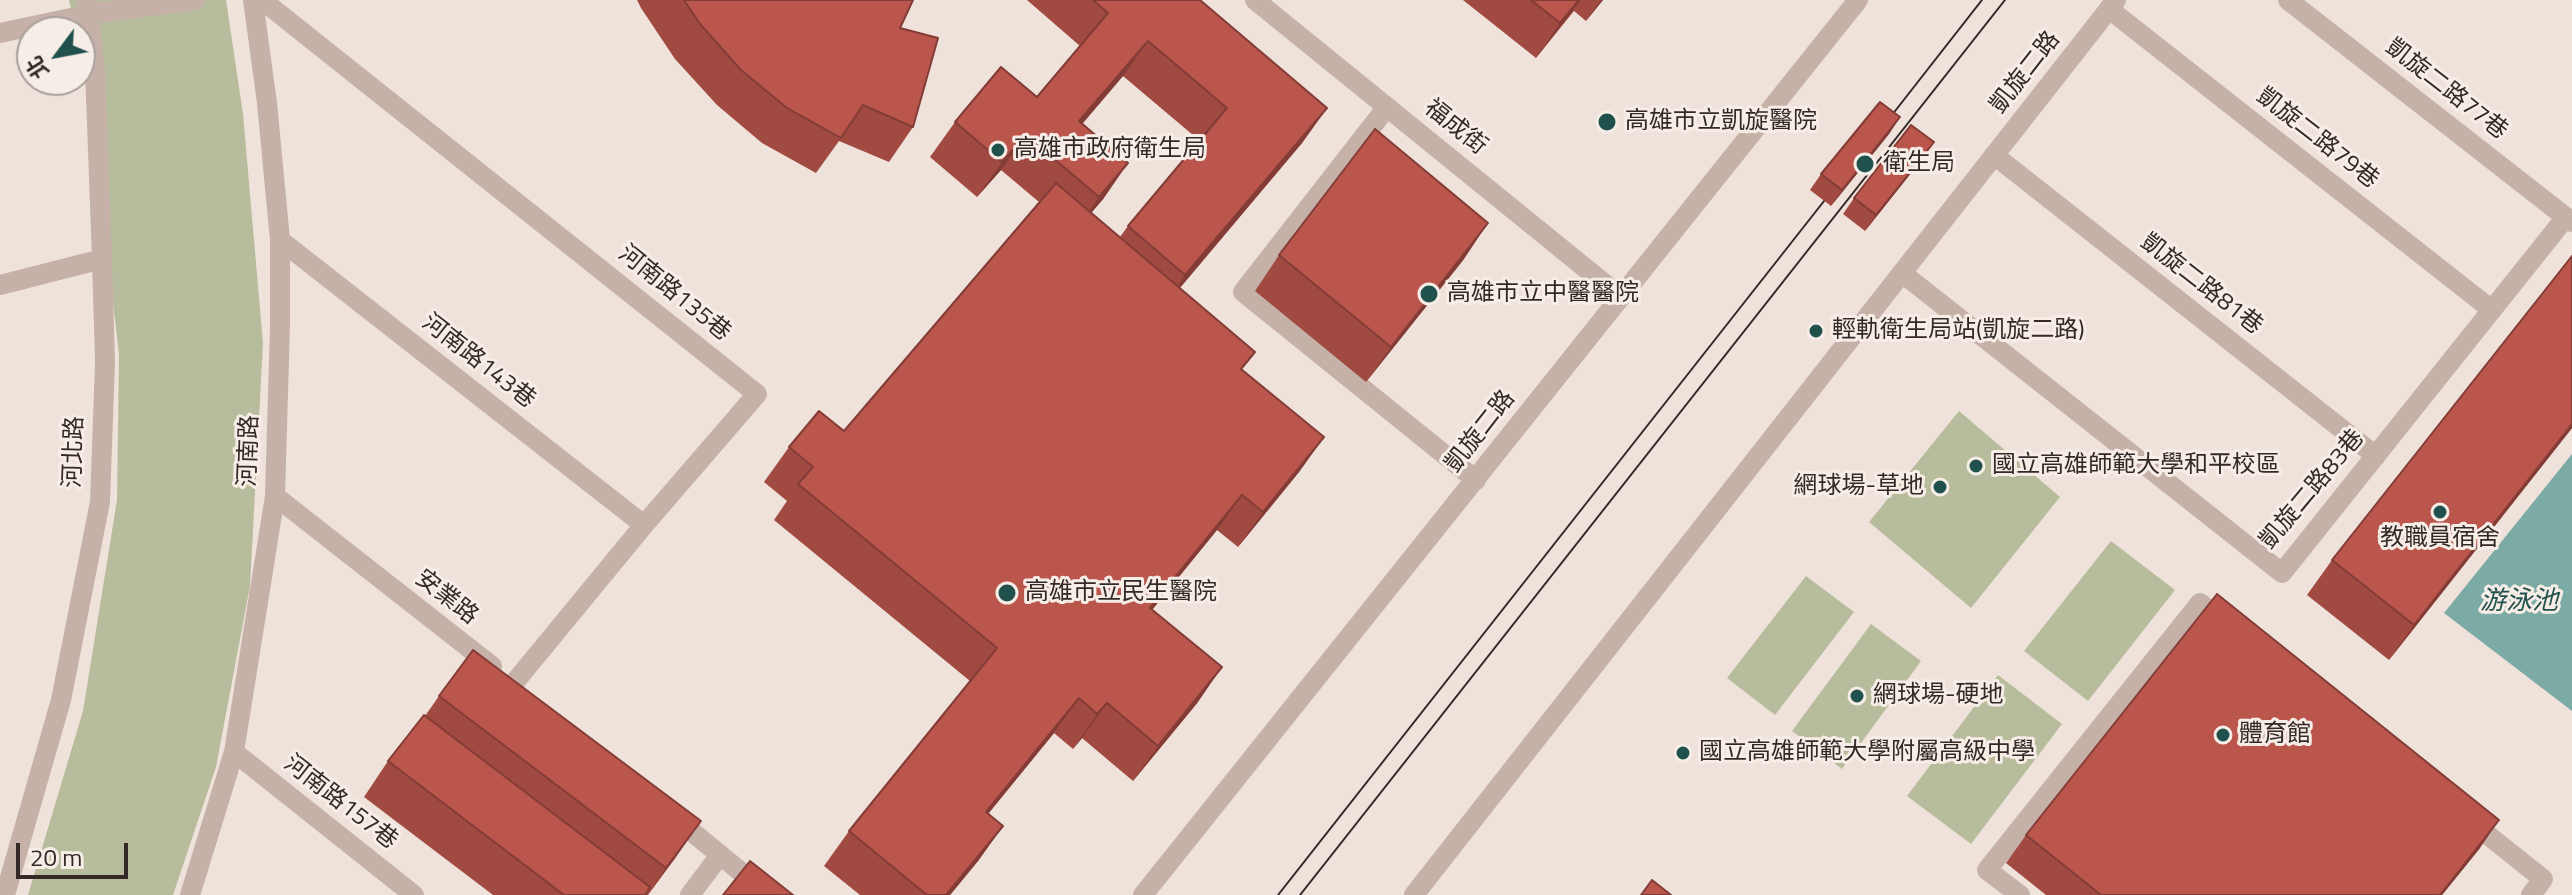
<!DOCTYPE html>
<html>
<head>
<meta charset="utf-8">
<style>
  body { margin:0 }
  #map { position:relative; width:2572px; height:895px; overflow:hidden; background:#efe2db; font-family:"Titillium Web","Noto Sans TC",sans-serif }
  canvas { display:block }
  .north { position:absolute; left:16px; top:16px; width:80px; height:80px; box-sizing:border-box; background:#f7ede7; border:2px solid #a99f9a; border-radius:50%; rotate:238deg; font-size:22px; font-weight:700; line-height:32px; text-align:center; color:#332927 }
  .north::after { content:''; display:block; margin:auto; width:28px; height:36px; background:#21514c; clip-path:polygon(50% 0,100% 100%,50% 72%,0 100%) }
  .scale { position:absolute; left:16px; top:843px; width:112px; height:36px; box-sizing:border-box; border:4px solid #332927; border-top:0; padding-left:10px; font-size:24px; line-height:28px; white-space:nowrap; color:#332927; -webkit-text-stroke:6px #f7ede7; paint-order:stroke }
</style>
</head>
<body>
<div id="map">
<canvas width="2572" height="895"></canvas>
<div class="north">北</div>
<div class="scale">20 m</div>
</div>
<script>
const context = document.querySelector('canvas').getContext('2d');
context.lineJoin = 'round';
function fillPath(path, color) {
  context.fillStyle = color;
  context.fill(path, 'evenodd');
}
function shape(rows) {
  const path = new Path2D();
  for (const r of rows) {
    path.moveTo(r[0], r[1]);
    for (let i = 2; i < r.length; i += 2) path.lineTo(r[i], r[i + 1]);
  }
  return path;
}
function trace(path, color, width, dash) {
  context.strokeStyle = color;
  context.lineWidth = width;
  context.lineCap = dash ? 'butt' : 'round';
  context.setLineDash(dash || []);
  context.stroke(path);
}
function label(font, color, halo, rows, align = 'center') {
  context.font = font + ' "Titillium Web","Noto Sans TC",sans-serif';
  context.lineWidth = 6;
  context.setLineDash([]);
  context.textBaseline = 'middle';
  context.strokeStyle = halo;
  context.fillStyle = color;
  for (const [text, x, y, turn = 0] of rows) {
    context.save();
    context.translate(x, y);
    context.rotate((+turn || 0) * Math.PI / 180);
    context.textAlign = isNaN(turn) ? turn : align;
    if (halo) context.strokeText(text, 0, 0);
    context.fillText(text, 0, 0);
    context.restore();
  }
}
const green = shape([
  [69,0,226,0,243,114,263,343,250,586,216,767,173,895,28,895,83,711,117,500,119,354,86,77,80,51,80,32,76,32],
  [1959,411,2060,497,1971,608,1869,522],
  [2111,541,2175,590,2088,701,2024,651],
  [1806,576,1854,612,1775,715,1727,678],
  [1871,624,1921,661,1842,769,1792,731],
  [1998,675,2062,724,1971,844,1907,796]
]);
const water = shape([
  [2572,454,2572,711,2444,613]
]);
const service = shape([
  [1387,107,1243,292,1476,480],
  [2469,820,2543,879,2531,895],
  [2020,895,1987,870,2200,603,2225,624]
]);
const minor = shape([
  [262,0,757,394,644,525,514,683],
  [1255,0,1621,297],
  [2288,0,2572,222],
  [2109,9,2492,310],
  [0,33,90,14,195,0],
  [1994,155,2376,456],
  [280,240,644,525],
  [1902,273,2282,573,2566,217],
  [0,285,102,259],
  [275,496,492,666],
  [234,752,414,895],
  [674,817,769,895],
  [5,895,61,700,100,502,105,362,102,259,95,70,87,0],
  [190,895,234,752,275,496,280,326,280,240,267,103,253,0],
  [690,895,720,855],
  [1143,895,1858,0]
]);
const tertiary = shape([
  [1414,895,2116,0]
]);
const tram = shape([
  [1881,129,1982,0],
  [1278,895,1839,182],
  [1300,895,2005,0]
]);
const wall = shape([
  [637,0,913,0,900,28,913,127,889,162,839,141,816,173,762,143,717,105,675,59,641,8],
  [1027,0,1200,0,1327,108,1302,143,1180,288,1242,370,1324,437,1299,472,1238,547,1217,530,1152,610,1198,702,1133,781,1082,738,1073,749,1054,733,988,814,1003,826,978,861,950,895,860,895,824,866,849,831,970,681,774,520,787,501,764,482,789,447,844,431,1039,202,1001,170,977,197,930,157,955,122,1037,97,1080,46],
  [1123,76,1200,141,1128,226,1120,237,1091,213,1104,198,1082,124],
  [1463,0,1603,0,1586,21,1574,11,1536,58],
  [1900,117,1889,134,1831,206,1810,190,1821,174],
  [1934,142,1923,158,1865,231,1843,214,1854,198],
  [1279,255,1464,259,1366,382,1255,291],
  [2572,256,2572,428,2389,660,2307,595,2332,560],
  [439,696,676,857,648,895,493,895,364,797,388,761,425,716],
  [2026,835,2480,848,2442,895,2046,895,2006,863]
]);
const shadedWall = shape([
  [1579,0,1581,0,1536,58,1560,23],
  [1601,0,1603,0,1586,21],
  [1148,41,1123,76,1054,157,1079,121],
  [1327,108,1302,143,1161,310,1185,275],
  [1900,117,1889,134,1831,206,1842,190],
  [1026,135,1001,170,977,197,1002,162],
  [1934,142,1923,158,1865,231,1876,215],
  [1128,163,1104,198,1074,233,1099,197],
  [1488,223,1464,259,1366,382,1391,347],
  [2572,424,2572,428,2389,660,2414,625],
  [1324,437,1299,472,1238,547,1263,512],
  [1242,495,1217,530,1125,643,1150,608],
  [1222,667,1198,702,1133,781,1158,746],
  [1079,698,1054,733,961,847,986,812],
  [1107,703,1082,738,1073,749,1097,714],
  [2499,820,2480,848,2442,895,2440,895],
  [701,821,676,857,647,895,666,868],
  [1003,826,978,861,950,895,946,895]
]);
const building = shape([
  [684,0,913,0,900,28,938,38,913,127,863,105,841,138,787,108,741,70,700,24,684,0],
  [1093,0,1200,0,1327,108,1185,275,1128,226,1227,108,1148,41,1079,121,1128,163,1099,197,1026,135,1002,162,955,122,1001,67,1037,97,1108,13,1093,0],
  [1531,0,1579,0,1560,23,1531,0],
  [1880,102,1900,117,1842,190,1821,174,1880,102],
  [1911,125,1934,142,1876,215,1854,198,1911,125],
  [1375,129,1488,223,1391,347,1279,255,1375,129],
  [1056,183,1255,352,1241,369,1324,437,1263,512,1242,495,1150,608,1222,667,1158,746,1107,703,1097,714,1079,698,986,812,1003,826,946,895,927,895,849,831,997,648,798,484,813,467,789,447,819,411,844,431,1056,183],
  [2572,256,2572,424,2414,625,2332,560,2572,256],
  [2217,594,2499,820,2440,895,2101,895,2026,835,2217,594],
  [473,650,701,821,666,868,439,696,473,650],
  [424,715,650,887,645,895,564,895,388,761,424,715],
  [750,861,793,895,723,895,750,861],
  [1652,880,1671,895,1641,895,1652,880]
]);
const markers = [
  [1607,122,10,"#21514c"],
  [998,150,8,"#21514c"],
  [1865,164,10,"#21514c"],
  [1429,294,10,"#21514c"],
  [1816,331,8,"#21514c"],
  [1976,466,8,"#21514c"],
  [1940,487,8,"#21514c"],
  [2440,512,8,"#21514c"],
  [1007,593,10,"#21514c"],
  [1857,696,8,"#21514c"],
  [2223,735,8,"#21514c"],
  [1683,753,8,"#21514c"]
];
const streetNames = [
  ["凱旋二路",2026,73,-52],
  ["凱旋二路77巷",2446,90,38],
  ["福成街",1455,128,39],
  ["凱旋二路79巷",2317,139,38],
  ["凱旋二路81巷",2201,285,38],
  ["河南路135巷",674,294,39],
  ["河南路143巷",478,362,38],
  ["凱旋二路",1481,432,-52],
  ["河南路",250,451,-88],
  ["河北路",75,452,-88],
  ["凱旋二路83巷",2313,490,-50],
  ["安業路",446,598,38],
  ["河南路157巷",340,803,38]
];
const poiNames = [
  ["高雄市立凱旋醫院",1625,122],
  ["高雄市政府衛生局",1014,150],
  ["衛生局",1883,164],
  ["高雄市立中醫醫院",1447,294],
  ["輕軌衛生局站(凱旋二路)",1832,331],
  ["國立高雄師範大學和平校區",1992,466],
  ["網球場-草地",1924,487,"right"],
  ["教職員宿舍",2440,539,"center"],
  ["高雄市立民生醫院",1025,593],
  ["網球場-硬地",1873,696],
  ["體育館",2239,735],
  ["國立高雄師範大學附屬高級中學",1699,753]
];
const waterNames = [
  ["游泳池",2519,603]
];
fillPath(green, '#b7bd9c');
fillPath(water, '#7caaa4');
trace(service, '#c6b1a8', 20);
trace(minor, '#c6b1a8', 20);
trace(tertiary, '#c6b1a8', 20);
trace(tram, '#332927', 2);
fillPath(wall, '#a14a42');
fillPath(shadedWall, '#833c36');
fillPath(building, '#bb564d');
trace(building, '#833c36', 2);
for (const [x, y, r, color] of markers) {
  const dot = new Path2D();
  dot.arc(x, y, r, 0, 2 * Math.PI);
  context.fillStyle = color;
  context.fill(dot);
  trace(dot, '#f7ede7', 3);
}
label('24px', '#332927', '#f7ede7', streetNames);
label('24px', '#332927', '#f7ede7', poiNames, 'left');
label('italic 26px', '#21514c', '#f7ede7', waterNames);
</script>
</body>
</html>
